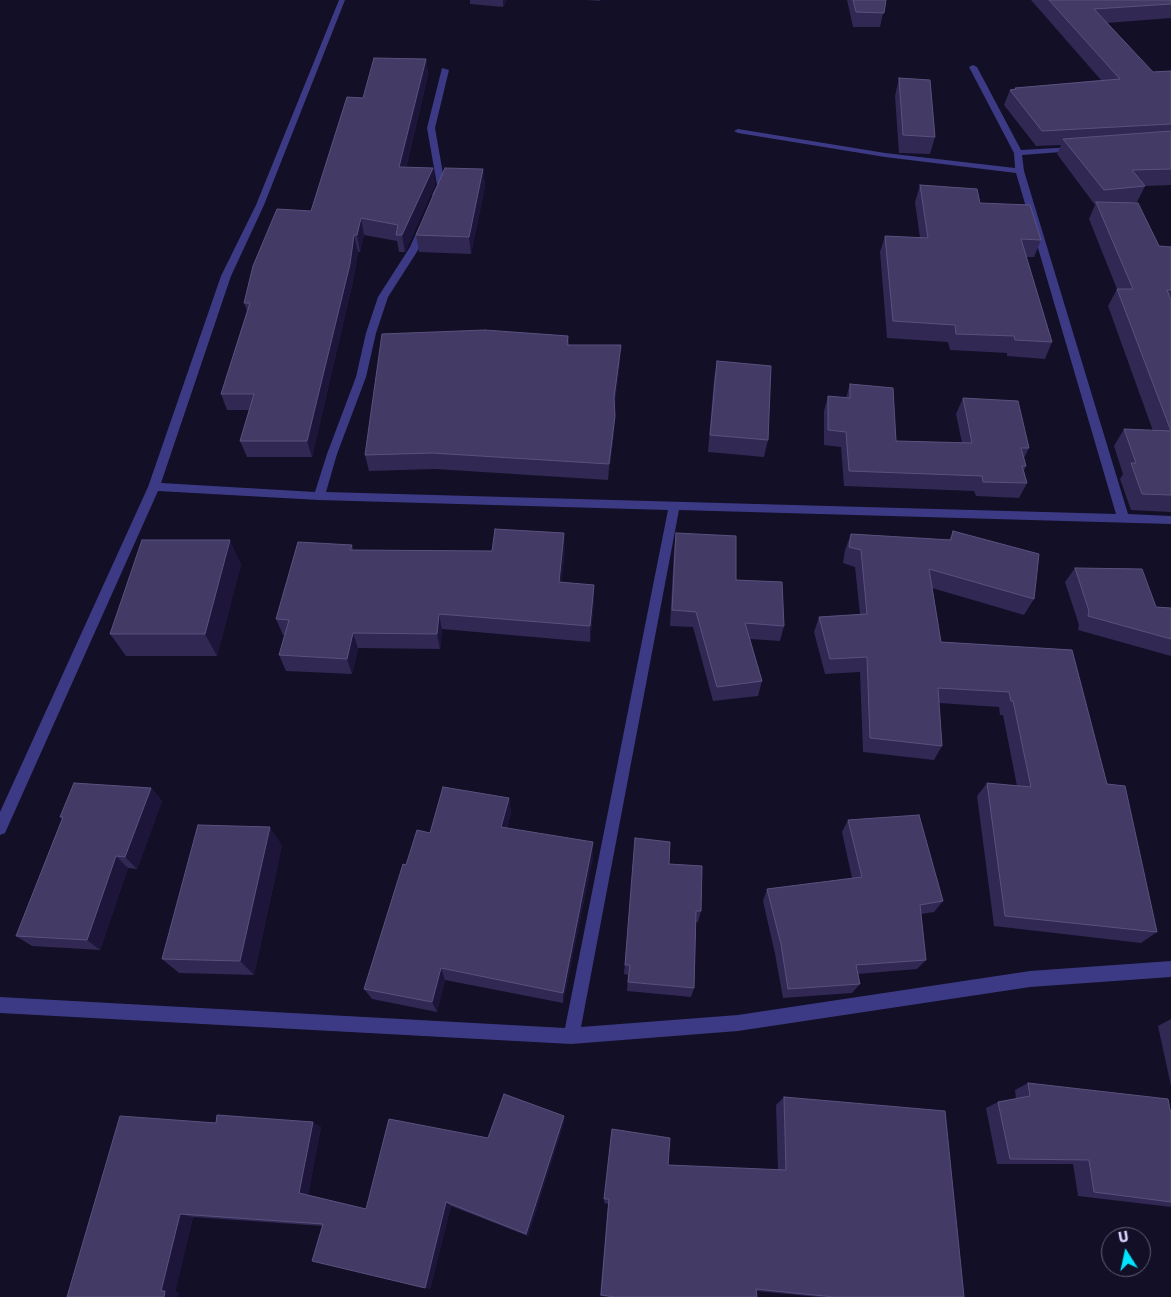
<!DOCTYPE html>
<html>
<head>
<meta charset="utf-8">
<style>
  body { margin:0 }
  #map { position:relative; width:1171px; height:1297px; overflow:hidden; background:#130f26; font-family:Rubik,sans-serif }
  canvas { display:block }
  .north { position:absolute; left:1101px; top:1227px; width:50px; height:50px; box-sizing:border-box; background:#130f26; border:1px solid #625e7d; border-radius:50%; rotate:350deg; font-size:14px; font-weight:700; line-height:20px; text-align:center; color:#d9d4ff }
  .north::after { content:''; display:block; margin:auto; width:18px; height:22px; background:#00e5ff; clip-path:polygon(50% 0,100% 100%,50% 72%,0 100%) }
</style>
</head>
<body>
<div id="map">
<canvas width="1171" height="1297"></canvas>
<div class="north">U</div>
</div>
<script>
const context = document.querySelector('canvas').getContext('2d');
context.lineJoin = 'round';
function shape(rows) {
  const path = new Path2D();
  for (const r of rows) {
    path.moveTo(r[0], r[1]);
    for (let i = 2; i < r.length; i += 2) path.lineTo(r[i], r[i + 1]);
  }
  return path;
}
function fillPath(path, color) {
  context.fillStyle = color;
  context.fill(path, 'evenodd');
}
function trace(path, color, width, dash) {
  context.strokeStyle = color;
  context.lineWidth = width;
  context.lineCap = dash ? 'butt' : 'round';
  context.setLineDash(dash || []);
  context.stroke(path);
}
const street = shape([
  [339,0,345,0,264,205,231,276,161,483,315,492,327,454,356,377,366,333,378,297,410,247,419,227,423,224,427,227,420,247,388,297,376,333,366,377,337,454,326,492,1116,514,1016,173,885,157,738,133,734,131,738,129,885,153,1015,168,1014,153,969,67,973,65,977,67,1021,150,1074,147,1078,149,1074,151,1022,155,1024,171,1128,514,1171,516,1171,524,679,510,581,1027,738,1015,1030,971,1171,961,1171,977,1030,987,738,1031,571,1044,0,1013,0,997,565,1028,668,510,319,500,158,491,5,833,0,835,0,812,148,487,221,276,256,205,339,0],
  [442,68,449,70,435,128,445,185,439,197,436,198,432,195,437,185,427,128,442,68]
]);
const wall = shape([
  [470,0,507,0,503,7,470,4],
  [586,0,600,0,600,1],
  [847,0,886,0,880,27,853,27],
  [1031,0,1171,0,1171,18,1107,23,1153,72,1171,71,1171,185,1144,186,1145,186,1137,202,1130,203,1159,246,1171,247,1171,512,1131,510,1120,479,1123,474,1114,446,1124,429,1153,431,1108,306,1117,289,1089,219,1095,205,1057,154,1061,145,1036,146,1004,105,1010,90,1015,89,1015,88,1101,80],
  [426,59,428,75,406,168,433,168,435,185,405,252,399,252,397,241,364,235,360,252,358,252,353,281,312,457,247,457,240,441,249,410,227,410,221,394,247,311,244,303,311,211,363,98],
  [899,78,935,137,930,154,899,153,895,96],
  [483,169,485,186,471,254,419,252,416,235],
  [920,185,980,203,1041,240,1034,257,1026,257,1052,342,1045,359,1007,356,1007,353,950,350,948,342,887,338,880,252,885,236,920,238,915,202],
  [568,336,569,345,620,362,614,409,614,433,608,480,435,469,369,471,365,455],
  [717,361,768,440,764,457,708,452,714,379],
  [850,384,896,441,962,443,956,414,963,398,1029,448,1024,458,1026,466,1024,471,1027,483,1019,498,976,496,974,491,844,486,841,447,824,445,824,411,828,396,846,398],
  [953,531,1034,599,1024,615,932,588,941,642,1072,650,1107,784,1157,932,1141,943,994,926,977,796,987,783,1017,786,1003,715,1000,715,999,707,939,703,942,746,934,760,863,752,860,672,825,674,814,632,819,617,860,614,855,567,843,563,845,550,851,534,949,540],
  [676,533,736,580,784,626,780,641,750,639,762,681,758,696,713,701,693,627,670,626,674,549],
  [352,545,353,550,492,551,565,549,561,582,594,601,590,642,442,629,440,649,358,648,352,674,286,671,279,655,285,635,283,635,276,619],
  [241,564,217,656,126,656,110,634],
  [1075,568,1156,607,1171,608,1171,656,1078,630,1079,625,1065,582],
  [151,788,162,801,137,869,128,868,100,950,32,946,16,936,62,819,60,817],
  [509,798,511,813,507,828,593,857,563,1003,445,980,437,1012,372,999,364,989,406,865,430,833],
  [848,820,943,901,934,912,921,914,926,960,917,969,858,974,860,984,852,993,783,998,775,954,763,901,767,889,852,878,842,832],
  [282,845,254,975,179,973,162,959],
  [634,851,669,864,701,911,698,922,696,922,694,988,691,997,627,991,628,975,624,974],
  [1171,1019,1171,1086,1158,1026],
  [1028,1083,1171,1114,1171,1207,1078,1196,1073,1164,997,1164,986,1108,998,1102,1016,1099,1015,1090],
  [784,1097,964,1297,818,1297,757,1291,757,1297,609,1297,600,1296,608,1204,604,1203,612,1129,668,1165,778,1170,776,1105],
  [564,1116,564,1122,528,1236,451,1206,430,1289,322,1226,193,1217,175,1292,179,1292,67,1297,216,1123,321,1127,308,1195,366,1209,488,1138]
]);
const shadedWall = shape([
  [503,0,507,0,503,7],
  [426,59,428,75,402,184,399,167],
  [433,168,435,185,405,252,402,235],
  [483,169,485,186,471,254,469,237],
  [361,218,364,235,360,252,357,235],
  [354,235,358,252,353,281,312,457,307,441],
  [621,345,620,362,614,415,614,398],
  [615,416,614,433,608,480,609,464],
  [564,533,565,549,560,598,559,582],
  [230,540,241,564,217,656,205,634],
  [594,585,594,601,590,642,590,626],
  [439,614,442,629,440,649,437,634],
  [353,633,358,648,352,674,347,659],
  [151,788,162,801,137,869,125,857],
  [509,798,511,813,504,842,501,827],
  [270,827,282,845,254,975,240,961],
  [593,842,593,857,563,1003,563,993],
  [116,856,128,868,100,950,87,940],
  [441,968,445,980,437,1012,432,1002],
  [564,1116,564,1122,528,1236,526,1234],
  [313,1122,321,1127,308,1197,299,1193],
  [446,1202,451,1206,430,1289,425,1288],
  [180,1214,193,1217,175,1292,179,1292,178,1297,164,1297,161,1291]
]);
const building = shape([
  [853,0,886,0,884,13,856,12,853,0],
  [1049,0,1171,0,1171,4,1094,9,1153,72,1171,71,1171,124,1042,131,1010,90,1016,89,1015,88,1120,79,1049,0],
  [374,58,426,59,399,167,433,168,402,235,396,235,398,225,361,218,357,235,354,235,350,264,307,441,240,441,254,394,221,394,250,303,244,303,253,266,277,209,311,211,347,97,363,98,374,58],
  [899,78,930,80,935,137,903,135,899,78],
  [1171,131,1171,169,1132,170,1145,186,1104,190,1063,139,1171,131],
  [445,168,483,169,469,237,416,235,445,168],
  [920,185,977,189,980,203,1030,205,1041,240,1021,239,1052,342,1015,340,1014,336,956,334,955,325,893,321,885,236,928,238,920,185],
  [1096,202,1138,203,1159,246,1171,247,1171,290,1167,290,1171,300,1171,495,1142,494,1131,463,1136,463,1124,429,1171,431,1117,289,1133,289,1096,202],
  [485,330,568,336,567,345,621,345,614,398,615,416,609,464,432,453,365,455,382,334,485,330],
  [717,361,771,366,768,440,710,435,717,361],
  [850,384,893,388,896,441,972,443,963,398,1018,401,1029,448,1021,448,1026,466,1022,466,1027,483,983,482,982,476,849,471,846,432,828,430,828,396,850,398,850,384],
  [495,529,564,533,559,582,594,585,590,626,439,614,437,634,353,633,347,659,279,655,289,620,276,619,298,542,352,545,350,550,492,551,495,529],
  [953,531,1039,554,1034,599,929,569,941,642,1072,650,1107,784,1125,786,1157,932,1005,916,987,783,1031,787,1013,701,1011,701,1009,692,938,688,942,746,870,738,867,657,830,659,819,617,867,614,861,550,849,547,851,534,951,540,953,531],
  [676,533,736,536,736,580,782,582,784,626,745,623,762,681,717,687,696,612,672,610,676,533],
  [142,540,230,540,205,634,110,634,142,540],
  [1075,568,1142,569,1156,607,1171,608,1171,639,1088,616,1089,611,1075,568],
  [74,783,151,788,125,857,116,856,87,940,16,936,63,817,60,817,74,783],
  [443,787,509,798,501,827,593,842,563,993,441,968,432,1002,364,989,403,864,406,865,417,830,430,833,443,787],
  [919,815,943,901,920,905,926,960,856,965,860,984,788,989,781,944,767,889,862,877,848,820,919,815],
  [198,825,270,827,240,961,162,959,198,825],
  [635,838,670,842,669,864,702,866,701,911,696,911,694,988,628,982,630,965,625,965,635,838],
  [1028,1083,1168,1099,1171,1114,1171,1202,1094,1192,1089,1160,1010,1159,998,1102,1030,1096,1028,1083],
  [504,1094,564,1116,526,1234,446,1202,425,1288,312,1261,323,1224,180,1214,161,1291,165,1291,164,1297,67,1297,120,1116,216,1123,217,1115,313,1122,299,1193,366,1209,389,1119,488,1138,504,1094],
  [784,1097,945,1111,964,1297,834,1297,756,1289,757,1297,615,1297,601,1295,609,1199,604,1199,612,1129,670,1138,668,1165,786,1170,784,1097]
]);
fillPath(street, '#3d3a85');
fillPath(wall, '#312854');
fillPath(shadedWall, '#1d163a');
fillPath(building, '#433a66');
trace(building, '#5a527e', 1);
</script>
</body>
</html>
